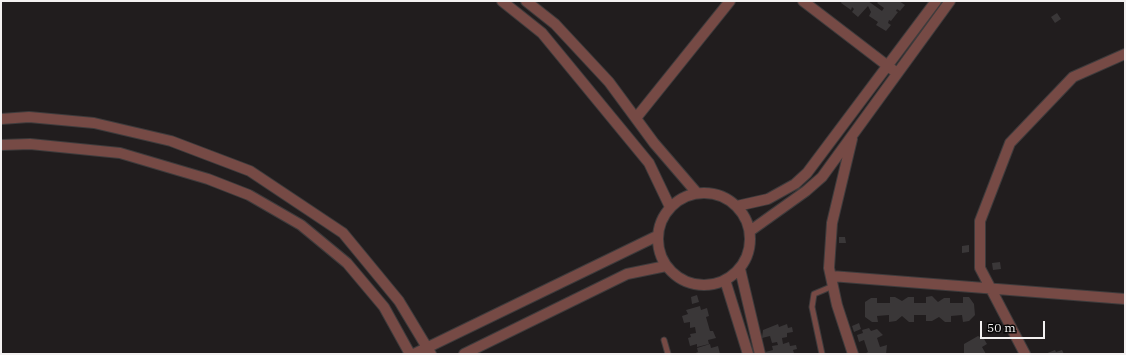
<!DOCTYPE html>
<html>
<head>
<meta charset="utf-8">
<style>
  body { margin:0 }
  #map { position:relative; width:1126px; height:355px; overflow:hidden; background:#211d1e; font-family:"IBM Plex Serif",serif }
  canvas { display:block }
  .frame { position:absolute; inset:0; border:2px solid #f3f1f1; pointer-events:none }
  .scale { position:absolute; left:980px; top:321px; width:65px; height:18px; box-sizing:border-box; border:2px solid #f3f1f1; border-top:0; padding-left:5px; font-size:12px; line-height:14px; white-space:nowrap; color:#f3f1f1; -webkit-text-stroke:3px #090808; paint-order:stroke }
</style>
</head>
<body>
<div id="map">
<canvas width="1126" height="355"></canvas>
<div class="frame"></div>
<div class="scale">50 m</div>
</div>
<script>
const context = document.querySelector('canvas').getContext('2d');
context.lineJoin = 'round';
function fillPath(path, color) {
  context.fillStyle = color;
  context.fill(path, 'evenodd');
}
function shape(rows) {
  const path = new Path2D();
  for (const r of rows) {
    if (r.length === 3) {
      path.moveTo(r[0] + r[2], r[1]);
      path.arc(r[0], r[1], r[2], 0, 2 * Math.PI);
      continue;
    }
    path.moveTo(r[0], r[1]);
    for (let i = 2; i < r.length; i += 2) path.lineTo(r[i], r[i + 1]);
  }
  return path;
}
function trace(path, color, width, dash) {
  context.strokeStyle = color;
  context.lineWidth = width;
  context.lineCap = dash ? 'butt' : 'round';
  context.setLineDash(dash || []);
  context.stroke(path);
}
const building = shape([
  [842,1,868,1,882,11,884,8,877,3,879,1,899,1,905,5,900,11,897,9,896,11,898,12,891,21,889,20,888,23,891,25,886,31,876,25,878,22,869,16,871,12,868,6,858,17,852,12,854,9,852,7,851,10,841,3],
  [1057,13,1061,19,1055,23,1051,17],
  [839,237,845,237,846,243,839,243],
  [969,245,969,252,962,253,962,246],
  [1000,262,1001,269,993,270,992,263],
  [697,295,699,302,692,304,691,297],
  [932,296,938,302,944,298,950,298,950,303,963,303,963,297,969,297,974,304,975,315,969,321,963,322,962,315,951,316,951,322,945,322,939,317,932,321,926,321,926,315,914,315,914,322,909,322,902,316,896,321,889,322,889,315,877,316,878,322,872,322,865,317,865,302,871,298,877,298,877,303,890,303,890,297,895,297,902,301,908,297,914,297,914,303,926,303,926,297],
  [700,306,701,310,707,308,709,316,706,317,710,331,713,331,716,338,708,340,709,344,697,347,697,344,690,346,688,338,691,337,690,334,696,333,695,327,690,328,690,322,684,323,682,316,688,314,686,310],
  [859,323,861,329,854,332,852,326],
  [778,324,779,327,787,324,788,328,792,327,793,332,787,333,787,337,782,338,783,344,789,342,790,346,796,345,797,349,793,350,794,353,765,354,765,352,773,350,772,346,778,345,777,342,772,343,770,336,762,338,763,330],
  [869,328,871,331,877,329,883,335,877,338,880,347,887,345,886,354,864,354,868,352,864,340,859,342,857,335,863,333,862,330],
  [978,336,984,339,987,344,982,347,986,354,964,354,964,344],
  [710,344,711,348,718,346,720,354,693,354,698,352,697,348],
  [1055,350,1056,352,1062,350,1064,354,1045,354]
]);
const service = shape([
  [664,340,668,354],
  [822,354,812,307,814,294,833,286]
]);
const minor = shape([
  [502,1,542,33,649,163,670,207],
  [526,1,555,24,609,82,654,143,697,193],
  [803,1,893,70],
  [636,118,730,1],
  [1,119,29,117,94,123,171,141,250,171,343,233,399,301,431,354],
  [852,139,832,223,829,268,837,305,853,354],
  [1,145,30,144,120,153,208,179,249,195,301,225,347,263,384,307,410,354],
  [704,239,46],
  [737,206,768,199,795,184,807,173,936,1],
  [750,231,806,191,822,177,950,1],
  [740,269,760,354],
  [831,276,1125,299],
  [725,280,748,354],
  [414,354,657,236],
  [464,354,627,274,666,266],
  [1025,354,980,268,980,221,1010,143,1073,77,1125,54]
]);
fillPath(building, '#3a3738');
trace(service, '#3e3b3c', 7);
trace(minor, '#3e3b3c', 12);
trace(service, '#764a45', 5);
trace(minor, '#764a45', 10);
</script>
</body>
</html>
